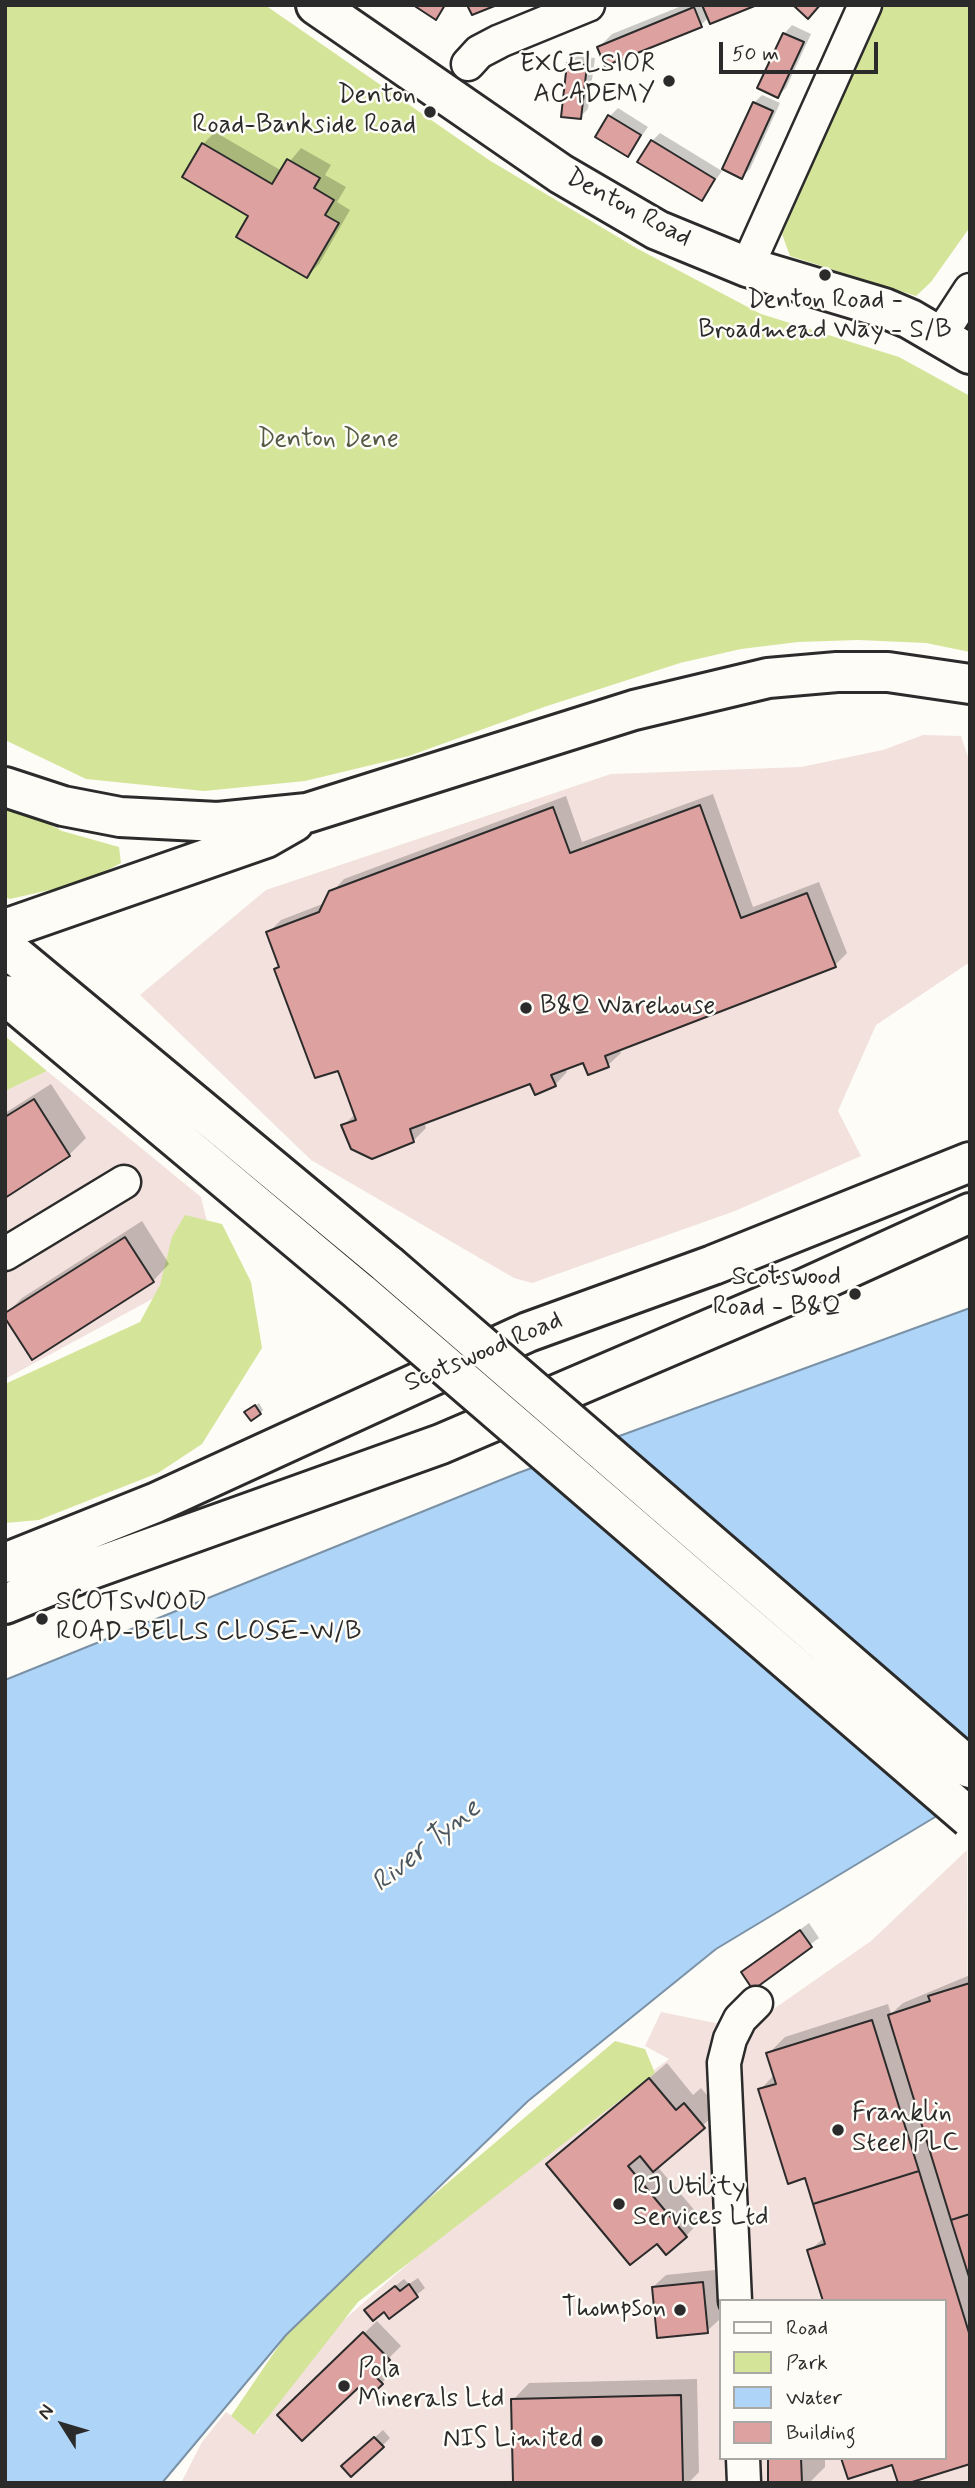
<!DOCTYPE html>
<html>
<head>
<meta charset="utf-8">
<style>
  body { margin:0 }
  #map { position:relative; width:975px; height:2488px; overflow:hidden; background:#fdfcf7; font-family:Mynerve,sans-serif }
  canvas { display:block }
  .frame { position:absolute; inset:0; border:7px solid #2b2b2b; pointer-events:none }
  .legend { position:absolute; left:719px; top:2299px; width:228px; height:161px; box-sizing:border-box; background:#fdfcf7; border:2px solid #a9a8a5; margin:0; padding:9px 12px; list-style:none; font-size:21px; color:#2b2b2b }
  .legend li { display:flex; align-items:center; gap:14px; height:35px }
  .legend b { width:35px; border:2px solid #a9a8a5 }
  .north { position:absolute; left:28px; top:2390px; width:70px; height:70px; -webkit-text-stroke:5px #fdfcf7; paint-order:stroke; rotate:307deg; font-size:19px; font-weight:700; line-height:28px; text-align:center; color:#2b2b2b }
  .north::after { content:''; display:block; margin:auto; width:24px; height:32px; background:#2b2b2b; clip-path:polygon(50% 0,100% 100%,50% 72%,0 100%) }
  .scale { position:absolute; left:719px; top:42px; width:159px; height:32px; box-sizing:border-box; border:4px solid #2b2b2b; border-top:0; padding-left:9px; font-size:21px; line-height:24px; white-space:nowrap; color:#2b2b2b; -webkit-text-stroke:5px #fdfcf7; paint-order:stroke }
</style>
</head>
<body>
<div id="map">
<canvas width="975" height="2488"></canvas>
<div class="frame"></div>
<ul class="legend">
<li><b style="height:9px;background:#fdfcf7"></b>Road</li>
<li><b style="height:19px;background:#d4e599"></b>Park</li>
<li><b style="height:19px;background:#aed5f8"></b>Water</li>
<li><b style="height:19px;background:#dda2a0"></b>Building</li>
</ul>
<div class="north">N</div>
<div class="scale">50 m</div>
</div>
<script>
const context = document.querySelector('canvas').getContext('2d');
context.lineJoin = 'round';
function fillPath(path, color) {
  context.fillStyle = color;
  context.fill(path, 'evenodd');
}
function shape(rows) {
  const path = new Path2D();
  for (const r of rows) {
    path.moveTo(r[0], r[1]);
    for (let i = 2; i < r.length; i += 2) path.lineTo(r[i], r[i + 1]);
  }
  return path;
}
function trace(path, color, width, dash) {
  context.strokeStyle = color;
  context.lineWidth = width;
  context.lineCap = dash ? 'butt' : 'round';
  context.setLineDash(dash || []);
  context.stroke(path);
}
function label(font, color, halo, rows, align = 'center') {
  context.font = font + ' Mynerve,sans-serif';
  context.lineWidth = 5;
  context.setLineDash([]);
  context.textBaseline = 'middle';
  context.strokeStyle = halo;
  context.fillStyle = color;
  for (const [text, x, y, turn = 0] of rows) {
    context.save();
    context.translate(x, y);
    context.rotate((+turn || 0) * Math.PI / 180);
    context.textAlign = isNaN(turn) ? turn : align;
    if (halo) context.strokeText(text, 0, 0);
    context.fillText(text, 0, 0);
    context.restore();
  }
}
const built = shape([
  [923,735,961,736,970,763,970,962,876,1025,838,1111,861,1156,735,1211,532,1283,514,1278,311,1160,140,995,266,890,611,774,801,767,883,750],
  [47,1071,201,1197,210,1234,154,1298,5,1379,5,1091],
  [967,1850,970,2483,181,2483,202,2442,226,2412,257,2433,314,2346,488,2194,669,2059,645,2046,661,2012,745,2029,871,1941],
  [721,2301,945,2301,945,2458,721,2458]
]);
const green = shape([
  [5,5,265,5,489,160,638,249,761,314,899,357,970,396,970,652,926,643,858,640,798,642,741,649,680,663,544,707,409,756,305,781,204,791,86,779,5,740],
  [884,5,970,5,970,227,931,282,916,296,790,256,782,234],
  [5,801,62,831,119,847,121,863,85,882,10,899,5,897],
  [5,1036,47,1071,5,1091],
  [185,1215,222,1224,251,1282,262,1348,202,1444,158,1473,39,1520,5,1523,5,1384,140,1322,160,1285,172,1237],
  [615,2041,645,2049,655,2073,358,2302,254,2435,231,2416,286,2335,405,2219]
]);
const water = shape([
  [970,1308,970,1796,716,1949,528,2101,286,2335,162,2483,5,2483,5,1680,518,1473,970,1308]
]);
const shadow = shape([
  [684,5,752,5,709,17,701,25,599,47,612,34],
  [792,25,811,34,786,88,778,96,784,34],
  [577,56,595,58,588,109,580,117,569,64],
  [762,95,780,103,750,169,742,177,754,103],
  [618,108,648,127,628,155,610,116],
  [215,132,282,171,301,148,331,165,325,175,346,187,337,202,350,210,319,264,307,276,251,215,203,144],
  [660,133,722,171,702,199,652,141],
  [713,794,753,907,819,882,847,953,835,965,619,1049,621,1053,608,1065,584,1061,565,1068,567,1072,555,1085,531,1082,424,1122,426,1128,413,1141,344,1125,355,1114,339,1069,276,969,280,965,268,933,281,920,325,903,331,893,344,879,566,796,582,842],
  [51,1084,86,1138,69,1155,5,1196,5,1113],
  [142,1221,169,1264,153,1281,5,1315,22,1298],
  [259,1403,263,1410,260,1413,250,1409],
  [809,1923,819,1938,753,1987,743,1972],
  [970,1975,970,2462,893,2463,843,2458,945,2458,945,2301,809,2251,825,2237,806,2176,760,2090,775,2074,768,2054,785,2037,888,2004,891,2014,903,2003],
  [667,2063,693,2095,701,2088,720,2110,657,2166,702,2219,686,2236,657,2241,548,2164],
  [715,2270,720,2319,707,2331,653,2287,666,2275],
  [418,2278,425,2288,390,2317,375,2302,404,2279,409,2284],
  [377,2321,401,2346,385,2362,394,2371,368,2396,358,2385,291,2403],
  [697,2379,699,2472,688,2483,514,2483,513,2400,529,2383],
  [383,2430,390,2438,382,2446,352,2458],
  [769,2458,825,2458,825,2467,809,2483,770,2483]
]);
const building = shape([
  [413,5,445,5,436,20,413,5],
  [467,5,497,5,472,15,467,5],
  [702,5,757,5,710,24,702,5],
  [793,5,820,5,808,19,793,5],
  [694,7,702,27,605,66,597,47,694,7],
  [783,33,804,42,778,98,757,88,783,33],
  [567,63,587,65,581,119,561,117,567,63],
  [753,102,773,111,742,179,722,169,753,102],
  [608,115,641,135,628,157,595,137,608,115],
  [651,140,715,179,702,201,637,162,651,140],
  [202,143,272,184,287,159,320,178,314,188,334,200,325,215,339,223,307,278,236,237,248,216,182,177,202,143],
  [700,805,741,918,807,893,836,967,605,1056,609,1067,588,1075,583,1063,551,1075,556,1086,535,1095,530,1084,410,1129,414,1142,372,1159,351,1149,341,1125,356,1120,338,1071,315,1078,274,969,279,967,266,932,319,912,329,891,553,807,570,853,700,805],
  [34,1099,70,1156,5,1198,5,1117,34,1099],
  [125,1237,154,1282,32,1360,5,1318,5,1313,125,1237],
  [255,1405,261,1414,251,1421,244,1412,255,1405],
  [800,1930,812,1947,753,1990,741,1972,800,1930],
  [970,1983,970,2214,951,2220,888,2015,930,2001,928,1996,970,1983],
  [872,2020,919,2171,813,2204,805,2178,788,2184,758,2089,776,2084,766,2053,872,2020],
  [649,2078,676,2110,684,2103,705,2128,653,2172,640,2156,628,2166,687,2237,666,2255,657,2244,630,2265,546,2164,649,2078],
  [919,2171,970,2336,970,2464,909,2483,898,2483,892,2465,848,2479,841,2458,945,2458,945,2301,823,2301,807,2250,825,2244,813,2204,919,2171],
  [970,2214,970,2280,951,2220,970,2214],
  [703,2282,708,2333,657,2338,652,2287,703,2282],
  [409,2284,418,2297,389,2319,384,2312,373,2321,364,2310,395,2286,400,2291,409,2284],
  [363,2332,390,2360,374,2375,383,2384,368,2398,358,2388,302,2441,277,2415,363,2332],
  [681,2395,683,2483,513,2483,511,2399,681,2395],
  [374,2437,384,2447,351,2477,341,2466,374,2437],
  [768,2458,801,2458,802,2483,768,2483,768,2458]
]);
const minor = shape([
  [468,64,479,52,500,41,588,5],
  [747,267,865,5],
  [940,336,970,290],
  [5,1254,124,1182],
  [735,2301,724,2063,730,2039,740,2019,756,2003],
  [743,2458,744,2483]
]);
const major = shape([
  [316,5,561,174,657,230,747,267,884,308,910,319,970,354],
  [5,1563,155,1503,528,1332,713,1265,970,1162],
  [5,1604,89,1570,441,1444,803,1289,970,1213]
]);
const highway = shape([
  [5,787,63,806,120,817,218,822,307,813,634,710,768,678,837,672,888,672,970,684],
  [5,929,266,838,294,822],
  [5,947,388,1265],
  [5,995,362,1294]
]);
const highwayBridge = shape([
  [388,1265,970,1768],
  [362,1294,970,1818]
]);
const markers = [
  [669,81,7,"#2b2b2b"],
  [430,112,7,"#2b2b2b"],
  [825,275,7,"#2b2b2b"],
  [526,1008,7,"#2b2b2b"],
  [855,1294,7,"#2b2b2b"],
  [42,1619,7,"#2b2b2b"],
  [838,2130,7,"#2b2b2b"],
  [619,2204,7,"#2b2b2b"],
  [680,2310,7,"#2b2b2b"],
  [344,2386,7,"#2b2b2b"],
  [597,2441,7,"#2b2b2b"]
];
const poiNames = [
  ["EXCELSIOR",655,66],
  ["ACADEMY",655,96],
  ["Denton",416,97],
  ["Road-Bankside Road",416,127],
  ["Denton Road -",825,302,"center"],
  ["Broadmead Way - S/B",825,332,"center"],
  ["B&Q Warehouse",540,1008,"left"],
  ["Scotswood",841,1279],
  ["Road - B&Q",841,1309],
  ["SCOTSWOOD",56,1604,"left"],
  ["ROAD-BELLS CLOSE-W/B",56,1634,"left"],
  ["Franklin",852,2115,"left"],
  ["Steel PLC",852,2145,"left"],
  ["RJ Utility",633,2189,"left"],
  ["Services Ltd",633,2219,"left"],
  ["Thompson",666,2310],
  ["Pola",358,2371,"left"],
  ["Minerals Ltd",358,2401,"left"],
  ["NIS Limited",583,2441]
];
const streetNames = [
  ["Denton Road",628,209,28],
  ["Scotswood Road",484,1353,-23]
];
const parkNames = [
  ["Denton Dene",328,441]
];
const waterNames = [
  ["River Tyne",427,1847,-39]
];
fillPath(built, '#f3e1dd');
fillPath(green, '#d4e599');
fillPath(water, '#aed5f8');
trace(water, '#7a91a6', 2);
fillPath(shadow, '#0003');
fillPath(building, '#dda2a0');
trace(building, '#2b2b2b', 2);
trace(minor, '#2b2b2b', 37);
trace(major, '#2b2b2b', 44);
trace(highway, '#2b2b2b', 44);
trace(minor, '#fdfcf7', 32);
trace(major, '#fdfcf7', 38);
trace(highway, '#fdfcf7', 38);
trace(highwayBridge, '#2b2b2b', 44, []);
trace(highwayBridge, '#fdfcf7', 38);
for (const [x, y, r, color] of markers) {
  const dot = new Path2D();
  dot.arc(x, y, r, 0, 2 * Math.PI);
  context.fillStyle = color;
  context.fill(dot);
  trace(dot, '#fdfcf7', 2.5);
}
label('26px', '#2b2b2b', '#fdfcf7', poiNames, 'right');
label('26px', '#2b2b2b', '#fdfcf7', streetNames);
label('26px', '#555a46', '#fdfcf7', parkNames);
label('italic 28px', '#4c565e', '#fdfcf7', waterNames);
</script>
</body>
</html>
